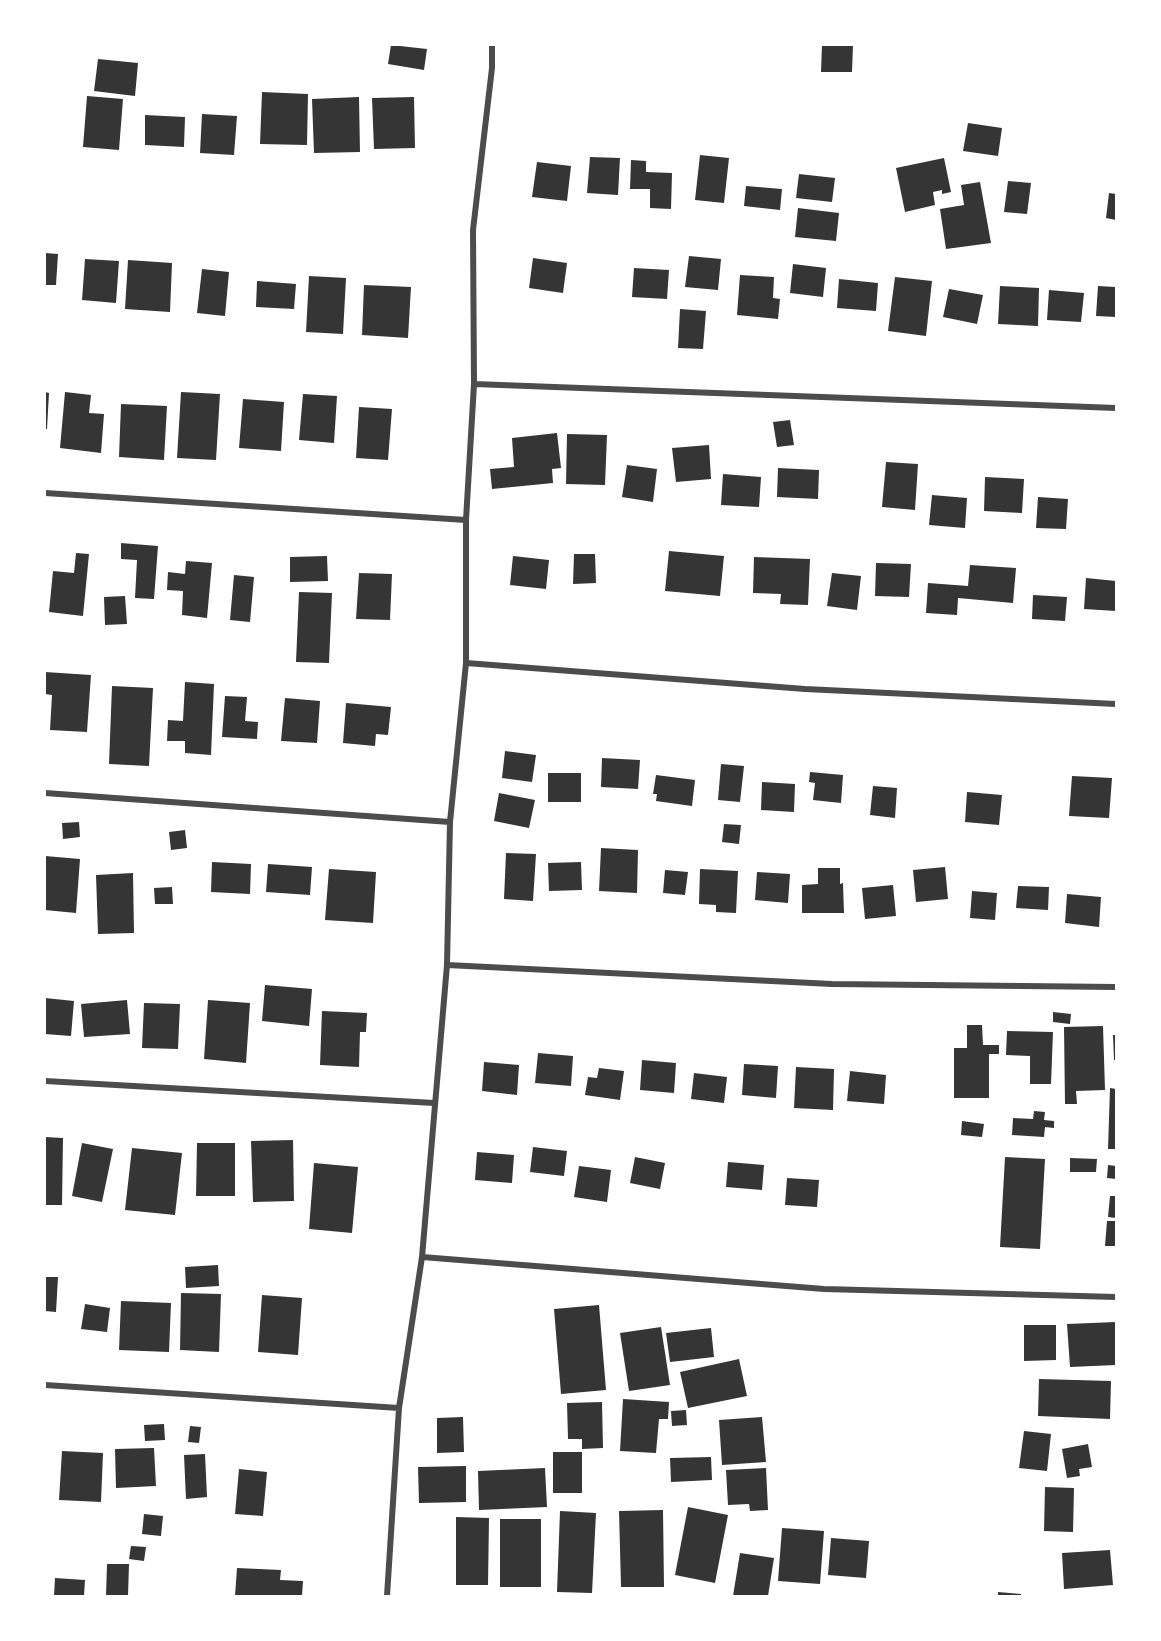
<!DOCTYPE html>
<html>
<head>
<meta charset="utf-8">
<style>
  body { margin:0 }
  #map { position:relative; width:1161px; height:1641px; overflow:hidden; background:#fff; font-family:Cabin,sans-serif }
  canvas { display:block }
  .frame { position:absolute; inset:0; border:46px solid #fff; pointer-events:none }
</style>
</head>
<body>
<div id="map">
<canvas width="1161" height="1641"></canvas>
<div class="frame"></div>
</div>
<script>
const context = document.querySelector('canvas').getContext('2d');
context.lineJoin = 'round';
function fillPath(path, color) {
  context.fillStyle = color;
  context.fill(path, 'evenodd');
}
function shape(rows) {
  const path = new Path2D();
  for (const r of rows) {
    path.moveTo(r[0], r[1]);
    for (let i = 2; i < r.length; i += 2) path.lineTo(r[i], r[i + 1]);
  }
  return path;
}
function trace(path, color, width, dash) {
  context.strokeStyle = color;
  context.lineWidth = width;
  context.lineCap = dash ? 'butt' : 'round';
  context.setLineDash(dash || []);
  context.stroke(path);
}
const building = shape([
  [391,45,427,49,424,70,388,64],
  [822,45,853,45,852,72,821,72],
  [98,59,138,63,135,96,94,91],
  [262,92,308,94,307,145,260,144],
  [87,96,123,99,119,150,83,147],
  [359,97,360,152,314,153,312,99],
  [414,97,415,148,374,149,372,98],
  [202,114,237,116,234,155,200,153],
  [145,115,185,117,184,147,145,145],
  [968,123,1002,128,998,156,963,151],
  [700,155,729,158,724,203,695,200],
  [590,157,620,158,618,195,587,193],
  [944,158,951,192,942,194,942,190,933,192,935,205,905,212,896,168],
  [631,160,646,161,646,172,672,173,671,209,650,208,650,189,630,189],
  [537,162,571,166,567,201,532,197],
  [799,174,835,178,832,202,796,198],
  [1008,181,1031,183,1027,214,1004,212],
  [980,182,991,243,946,249,940,209,964,205,961,185],
  [746,186,782,189,780,210,744,206],
  [1109,193,1116,194,1116,220,1106,218],
  [798,208,839,213,836,241,795,237],
  [45,253,58,254,56,285,45,285],
  [689,256,721,259,718,290,685,287],
  [533,258,567,263,563,293,529,288],
  [85,259,119,261,116,303,82,300],
  [128,260,172,263,170,312,125,309],
  [793,264,826,268,823,297,790,293],
  [634,268,669,270,667,299,632,297],
  [202,269,229,272,225,316,197,313],
  [740,275,774,277,773,298,780,299,778,319,737,315],
  [309,276,346,278,343,334,306,332],
  [895,277,932,281,926,336,888,331],
  [839,279,878,283,876,311,837,308],
  [257,281,296,284,294,309,256,307],
  [364,285,411,287,408,338,362,335],
  [1000,286,1039,288,1038,326,998,324],
  [1098,286,1116,287,1116,317,1096,316],
  [949,289,983,295,977,324,943,317],
  [1049,290,1084,293,1081,322,1047,320],
  [680,309,706,311,703,349,678,348],
  [45,392,49,393,47,429,45,429],
  [65,392,91,395,89,413,104,414,101,453,60,448],
  [181,392,220,394,216,460,177,458],
  [303,394,337,396,334,443,299,440],
  [243,399,284,402,281,451,239,448],
  [121,404,167,406,164,460,119,457],
  [359,407,392,409,388,460,356,458],
  [790,420,794,445,777,447,773,422],
  [557,433,561,468,552,469,553,483,492,489,490,469,514,467,512,438],
  [567,434,607,435,605,485,566,484],
  [709,445,711,479,676,482,672,448],
  [886,462,918,464,915,510,882,507],
  [627,465,657,469,653,502,622,497],
  [778,468,819,470,818,499,777,497],
  [723,474,761,477,759,507,721,505],
  [985,477,1024,479,1022,513,984,511],
  [932,495,967,498,965,528,929,525],
  [1038,497,1068,499,1066,529,1036,528],
  [121,543,158,546,154,599,135,598,137,560,121,559],
  [669,551,724,556,720,596,665,591],
  [76,553,89,554,83,616,49,612,53,571,74,573],
  [574,554,595,554,596,583,573,584],
  [327,556,328,581,290,582,290,557],
  [513,556,549,560,546,589,510,585],
  [754,557,810,559,808,605,780,604,781,594,753,593],
  [186,561,212,563,207,618,182,615,183,591,167,590,168,572,185,574],
  [876,563,911,564,909,597,875,596],
  [970,565,1016,568,1013,603,958,598,957,615,926,613,928,583,968,586],
  [359,573,392,574,390,620,356,619],
  [832,573,861,576,857,610,827,606],
  [234,575,254,577,250,622,230,620],
  [1086,578,1116,581,1116,611,1084,609],
  [299,592,332,593,329,663,296,662],
  [1033,595,1067,597,1065,621,1032,619],
  [125,596,127,624,105,625,104,597],
  [45,672,91,675,87,732,50,730,52,695,45,694],
  [185,682,214,684,211,755,185,753,185,741,167,741,168,720,183,721],
  [112,686,153,688,149,766,109,764],
  [225,696,247,697,245,721,258,722,257,739,222,737],
  [285,698,320,701,317,743,281,741],
  [346,703,391,707,388,735,376,734,375,746,343,743],
  [505,751,536,755,532,782,502,778],
  [602,758,640,760,638,789,601,787],
  [721,764,744,766,740,802,718,800],
  [810,772,843,775,841,803,813,800,815,783,809,782],
  [548,773,581,773,581,802,548,802],
  [656,775,695,780,692,806,656,801,657,794,653,794],
  [1072,776,1112,778,1109,818,1069,816],
  [762,782,795,784,794,812,761,810],
  [873,786,897,788,895,818,870,815],
  [967,792,1002,795,999,825,965,822],
  [499,793,535,800,529,828,494,821],
  [79,822,80,837,63,839,62,823],
  [724,824,741,825,739,844,722,842],
  [185,830,187,848,171,850,169,832],
  [601,848,638,850,637,893,599,891],
  [506,853,536,854,533,901,504,899],
  [45,856,80,859,76,913,45,910],
  [212,862,251,864,250,894,211,892],
  [581,862,582,890,549,891,548,863],
  [268,864,312,867,310,895,266,892],
  [945,867,948,899,916,902,913,870],
  [818,868,840,868,840,884,843,883,844,913,802,913,802,885,818,884],
  [329,869,376,872,373,923,325,920],
  [700,869,738,871,736,913,716,912,716,905,699,904],
  [665,870,688,872,685,895,663,893],
  [757,872,790,874,788,903,755,900],
  [133,873,134,933,98,934,96,875],
  [893,885,896,916,865,919,862,888],
  [1018,886,1049,887,1048,910,1016,908],
  [172,887,173,904,155,904,154,888],
  [972,891,997,893,995,920,970,918],
  [1067,894,1101,897,1099,927,1065,923],
  [265,985,312,989,309,1026,262,1021],
  [45,998,74,1001,71,1036,45,1034],
  [127,1000,130,1034,84,1037,81,1004],
  [208,1000,250,1003,246,1063,204,1059],
  [144,1003,180,1004,178,1049,142,1048],
  [322,1011,367,1013,366,1032,360,1032,359,1067,320,1065],
  [1053,1012,1071,1014,1070,1024,1053,1022],
  [967,1025,982,1025,983,1045,999,1045,999,1054,989,1054,989,1098,954,1098,954,1048,967,1048],
  [1103,1026,1105,1090,1076,1091,1077,1104,1065,1104,1064,1027],
  [1007,1031,1053,1032,1051,1084,1030,1084,1030,1056,1006,1055],
  [1113,1035,1116,1035,1116,1060,1114,1060],
  [538,1053,573,1056,571,1086,535,1083],
  [642,1060,676,1063,674,1093,640,1090],
  [484,1062,519,1065,517,1095,482,1091],
  [744,1064,778,1066,776,1098,742,1095],
  [796,1067,834,1069,833,1110,794,1108],
  [599,1068,624,1071,620,1100,585,1095,588,1077,597,1078],
  [850,1071,886,1075,884,1104,847,1101],
  [694,1073,727,1077,724,1103,691,1099],
  [1110,1088,1116,1089,1116,1149,1108,1149],
  [1034,1111,1045,1112,1044,1120,1054,1121,1054,1128,1045,1127,1044,1137,1012,1135,1013,1118,1033,1119],
  [962,1121,984,1124,982,1137,961,1135],
  [45,1137,63,1138,62,1205,45,1205],
  [293,1140,294,1201,253,1202,251,1141],
  [82,1143,113,1149,102,1202,72,1196],
  [197,1143,235,1143,235,1196,196,1196],
  [533,1147,567,1151,564,1176,530,1172],
  [132,1148,182,1153,175,1215,125,1210],
  [477,1152,514,1155,512,1183,475,1180],
  [635,1157,665,1163,660,1189,630,1183],
  [1005,1157,1045,1159,1040,1249,1000,1247],
  [1070,1158,1097,1159,1096,1172,1070,1172],
  [728,1162,764,1165,762,1190,726,1187],
  [314,1163,358,1167,352,1233,309,1229],
  [1108,1165,1116,1166,1116,1179,1107,1178],
  [579,1166,611,1170,607,1202,574,1197],
  [787,1178,819,1180,817,1207,785,1205],
  [1110,1196,1116,1196,1116,1218,1108,1217],
  [1107,1221,1116,1221,1116,1246,1105,1246],
  [218,1265,219,1286,186,1288,185,1267],
  [45,1277,58,1277,56,1312,45,1311],
  [181,1293,221,1294,219,1352,180,1350],
  [262,1295,302,1298,298,1355,258,1352],
  [121,1301,171,1303,169,1352,119,1350],
  [85,1304,110,1308,107,1332,81,1329],
  [599,1305,606,1390,561,1394,554,1309],
  [1116,1322,1116,1365,1070,1367,1067,1324],
  [1024,1325,1056,1325,1056,1360,1024,1361],
  [661,1327,670,1385,629,1391,620,1333],
  [711,1328,714,1357,670,1362,666,1333],
  [739,1359,747,1396,688,1408,680,1372],
  [1039,1379,1111,1381,1110,1419,1038,1416],
  [623,1399,669,1402,668,1419,659,1419,656,1453,620,1451],
  [602,1402,603,1448,582,1449,582,1439,568,1439,567,1403],
  [686,1410,687,1425,672,1426,671,1411],
  [463,1417,464,1452,437,1453,437,1418],
  [762,1417,766,1462,722,1465,719,1420],
  [164,1424,165,1440,145,1441,144,1425],
  [190,1426,201,1427,199,1443,188,1442],
  [1024,1431,1051,1434,1047,1471,1019,1468],
  [1088,1444,1092,1467,1079,1469,1080,1476,1067,1478,1062,1449],
  [154,1448,156,1486,116,1488,115,1449],
  [62,1451,103,1453,101,1502,59,1500],
  [553,1452,582,1452,582,1493,553,1493],
  [205,1454,207,1497,186,1499,184,1455],
  [711,1457,712,1480,671,1482,670,1458],
  [466,1466,466,1502,419,1503,418,1467],
  [545,1468,547,1507,479,1510,478,1471],
  [766,1468,768,1510,750,1511,749,1504,728,1505,726,1470],
  [239,1469,267,1472,263,1516,235,1514],
  [1045,1487,1074,1488,1073,1532,1044,1531],
  [688,1507,728,1515,715,1583,675,1575],
  [663,1510,664,1587,621,1587,619,1511],
  [560,1511,596,1513,592,1593,557,1592],
  [144,1514,163,1516,161,1536,142,1534],
  [456,1517,489,1518,488,1585,456,1585],
  [500,1519,541,1519,541,1587,500,1587],
  [782,1528,824,1531,820,1584,778,1581],
  [831,1538,869,1541,866,1578,828,1575],
  [131,1546,146,1547,144,1561,129,1559],
  [1110,1550,1113,1585,1064,1589,1062,1553],
  [740,1553,774,1558,768,1596,733,1596],
  [107,1564,129,1564,128,1596,106,1596],
  [237,1568,281,1570,280,1580,303,1581,302,1596,235,1596],
  [55,1578,85,1580,84,1596,54,1596],
  [998,1592,1021,1594,1021,1596,998,1596]
]);
const minor = shape([
  [474,384,1116,408],
  [45,493,466,520],
  [466,663,805,689,1116,704],
  [45,793,450,822],
  [447,965,832,984,1116,987],
  [45,1081,434,1103],
  [422,1257,824,1289,1116,1297],
  [45,1385,399,1408],
  [387,1596,399,1408,422,1257,447,965,450,822,466,663,466,520,474,384,473,230,492,68,492,45]
]);
fillPath(building, '#353535');
trace(minor, '#4c4c4c', 6);
</script>
</body>
</html>
